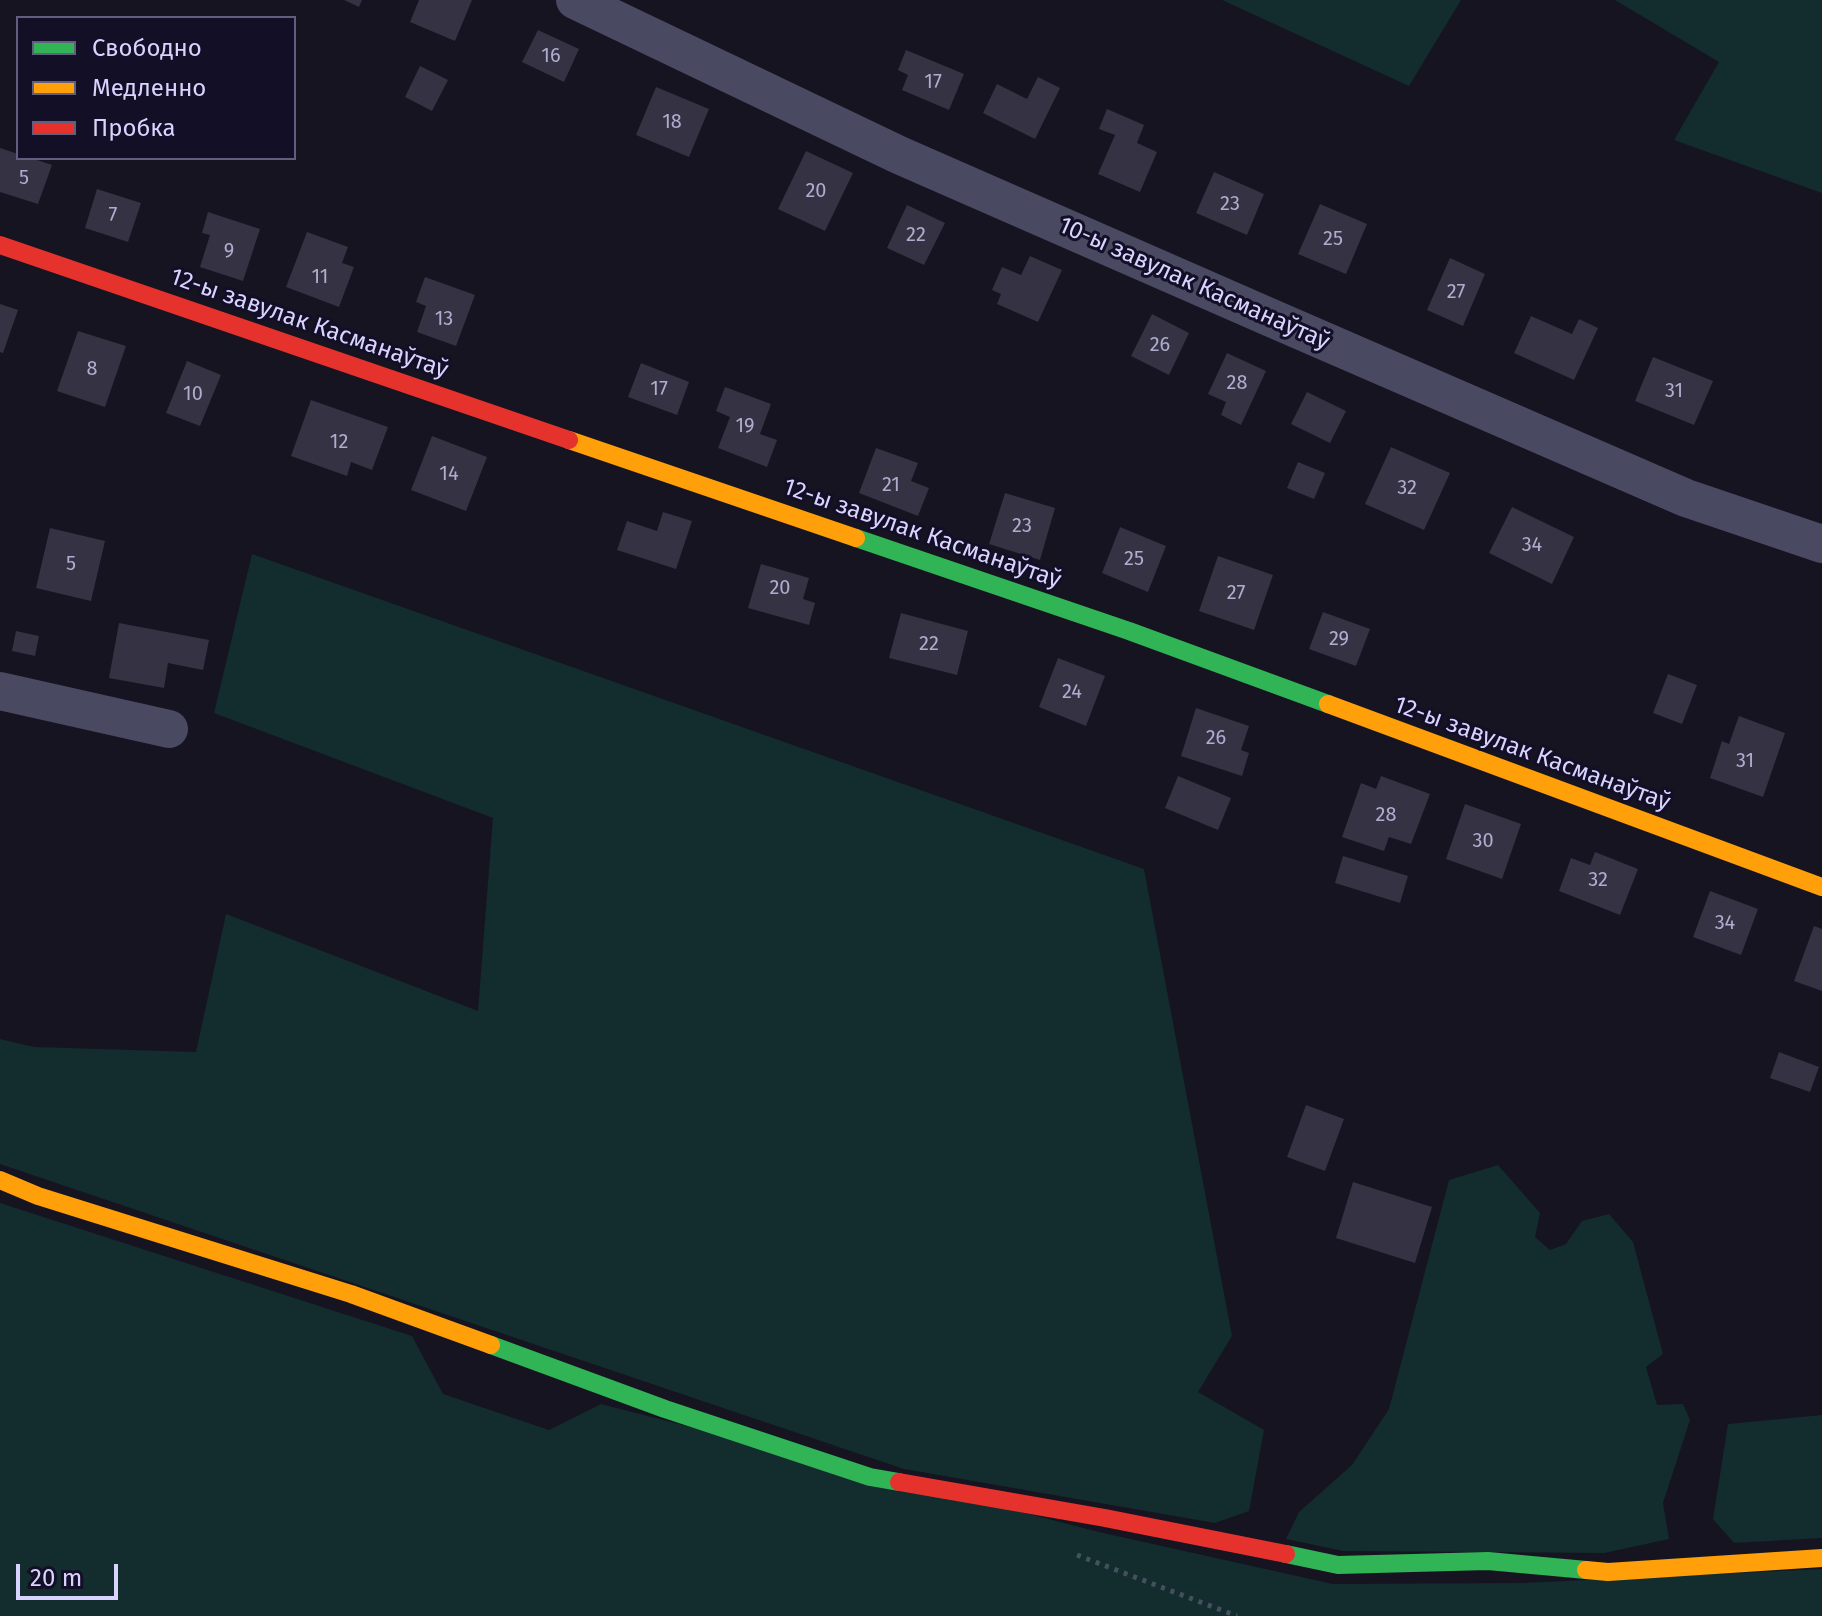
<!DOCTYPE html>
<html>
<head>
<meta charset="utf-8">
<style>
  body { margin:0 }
  #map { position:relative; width:1822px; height:1616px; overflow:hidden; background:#161421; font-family:"Fira Sans",sans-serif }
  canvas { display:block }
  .legend { position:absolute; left:16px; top:16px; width:280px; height:144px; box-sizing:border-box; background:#130f26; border:2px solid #625e7d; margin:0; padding:10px 14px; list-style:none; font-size:24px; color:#d9d4ff }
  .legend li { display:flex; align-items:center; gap:16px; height:40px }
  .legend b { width:40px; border:2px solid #625e7d }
  .scale { position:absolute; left:16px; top:1564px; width:102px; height:36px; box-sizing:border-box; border:4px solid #d9d4ff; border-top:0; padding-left:10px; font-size:24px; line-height:28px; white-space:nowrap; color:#d9d4ff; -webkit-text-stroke:6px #130f26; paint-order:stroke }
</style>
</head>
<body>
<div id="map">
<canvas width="1822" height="1616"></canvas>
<ul class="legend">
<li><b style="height:10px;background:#30b455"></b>Свободно</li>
<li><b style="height:10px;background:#ff9f0a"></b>Медленно</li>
<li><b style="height:10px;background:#e5322d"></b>Пробка</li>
</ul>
<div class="scale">20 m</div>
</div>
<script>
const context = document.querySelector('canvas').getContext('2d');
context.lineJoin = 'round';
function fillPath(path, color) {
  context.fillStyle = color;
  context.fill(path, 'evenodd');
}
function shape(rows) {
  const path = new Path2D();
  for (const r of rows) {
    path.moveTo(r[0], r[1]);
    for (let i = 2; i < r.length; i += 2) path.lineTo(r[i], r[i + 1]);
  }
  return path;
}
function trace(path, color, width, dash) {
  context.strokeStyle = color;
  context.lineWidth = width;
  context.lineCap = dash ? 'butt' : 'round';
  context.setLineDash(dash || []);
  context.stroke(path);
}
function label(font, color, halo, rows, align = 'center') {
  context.font = font + ' "Fira Sans",sans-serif';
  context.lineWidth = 6;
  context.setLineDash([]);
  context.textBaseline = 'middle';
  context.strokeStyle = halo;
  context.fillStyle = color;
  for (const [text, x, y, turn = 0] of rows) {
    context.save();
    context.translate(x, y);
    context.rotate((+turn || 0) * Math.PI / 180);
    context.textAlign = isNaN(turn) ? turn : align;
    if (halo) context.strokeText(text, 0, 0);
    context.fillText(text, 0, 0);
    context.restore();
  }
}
const green = shape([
  [1222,0,1461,0,1409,86],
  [1615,0,1822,0,1822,193,1674,140,1719,62],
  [252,554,1144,869,1232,1336,1198,1392,1264,1430,1249,1511,1215,1523,904,1469,0,1164,0,1039,34,1047,196,1052,226,914,478,1011,493,818,214,713],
  [1498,1165,1540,1213,1535,1237,1550,1250,1566,1244,1582,1221,1609,1214,1633,1242,1663,1354,1646,1367,1657,1405,1683,1404,1690,1420,1663,1503,1669,1539,1604,1553,1343,1551,1286,1539,1299,1512,1352,1465,1389,1409,1449,1180],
  [0,1203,412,1336,443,1394,549,1430,601,1404,1099,1532,1333,1584,1522,1583,1822,1569,1822,1616,0,1616],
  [1822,1415,1822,1538,1734,1543,1713,1519,1728,1424]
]);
const building = shape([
  [344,0,362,0,359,7],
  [419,0,472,0,455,41,410,22],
  [538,30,579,49,564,82,522,62],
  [906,50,964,74,949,110,902,90,908,75,898,70],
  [420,66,448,80,432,111,405,97],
  [1038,77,1060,88,1035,139,983,113,997,84,1027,99],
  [656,87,709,109,689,157,636,135],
  [1107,109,1144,125,1137,143,1157,152,1140,192,1098,174,1115,135,1099,129],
  [0,148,18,154,18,158,31,158,52,165,38,204,0,192],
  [806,151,853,173,825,231,778,209],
  [1214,172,1264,194,1247,235,1196,213],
  [97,189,141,203,128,242,85,228],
  [1320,204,1367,224,1346,274,1298,254],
  [907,205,945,223,924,265,887,248],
  [208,212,260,229,243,281,200,267,210,235,202,233],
  [307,232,348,247,342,263,354,267,339,307,286,287],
  [1030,256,1062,270,1038,322,997,304,1001,294,992,290,1002,267,1021,275],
  [1450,258,1485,274,1463,326,1427,310],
  [425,277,475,295,456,346,417,332,426,306,416,302],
  [0,304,18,310,3,353,0,352],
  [1152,314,1189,333,1169,375,1131,356],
  [1531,316,1572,334,1579,319,1598,328,1574,380,1514,353],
  [78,331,126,346,105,407,57,391],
  [1227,353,1266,371,1241,425,1221,415,1226,402,1208,394],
  [1653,357,1713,381,1694,425,1635,401],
  [187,361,221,375,200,426,166,413],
  [641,363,689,382,677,415,628,397],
  [725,387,771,404,760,434,777,440,767,467,718,448,730,417,716,411],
  [1307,392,1346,411,1330,443,1291,424],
  [311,400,388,427,372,470,351,462,347,476,291,456],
  [432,436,487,457,466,511,411,490],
  [1391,447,1450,473,1424,530,1365,504],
  [876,448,918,463,911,481,929,488,918,516,859,493],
  [1298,462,1325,473,1314,499,1287,488],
  [1005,493,1055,508,1040,560,989,544],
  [1512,507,1574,537,1552,584,1489,553],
  [663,512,692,521,676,569,617,550,627,521,657,531],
  [1120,527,1166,546,1148,592,1102,573],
  [50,528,105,541,91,601,36,588],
  [1218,556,1273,575,1254,630,1199,611],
  [761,564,809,578,803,599,815,603,809,625,748,608],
  [1323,612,1370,629,1356,666,1309,649],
  [901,613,968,631,957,675,889,658],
  [119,623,209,640,203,670,168,663,164,688,109,678],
  [16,631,39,636,35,656,12,651],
  [1058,658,1105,676,1086,726,1039,707],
  [1668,674,1697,685,1682,724,1653,713],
  [1196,708,1249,726,1241,750,1249,753,1242,776,1181,756],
  [1739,716,1785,733,1763,797,1710,778,1722,741,1729,744],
  [1178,776,1231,798,1218,830,1165,808],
  [1381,776,1430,794,1411,844,1389,837,1384,851,1342,837,1361,783,1376,789],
  [1465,804,1521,824,1502,879,1446,859],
  [1595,852,1638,869,1620,915,1559,891,1571,858,1590,865],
  [1343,856,1408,876,1400,903,1335,883],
  [1710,891,1758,909,1741,955,1693,937],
  [1814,926,1822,929,1822,991,1794,981],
  [1779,1052,1819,1067,1810,1092,1770,1078],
  [1306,1105,1344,1119,1325,1171,1287,1157],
  [1353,1182,1432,1207,1415,1263,1336,1238]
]);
const path = shape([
  [1077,1555,1237,1616]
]);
const street = shape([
  [575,0,899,155,1269,317,1686,498,1822,544],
  [0,691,169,729]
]);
const fast = shape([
  [856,538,1129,631,1328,704],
  [491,1345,665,1409,870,1477,899,1482],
  [1286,1554,1338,1565,1488,1561,1586,1570]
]);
const slow = shape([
  [569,440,856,538],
  [1328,704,1822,887],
  [0,1180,38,1196,351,1294,491,1345],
  [1586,1570,1608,1572,1822,1558]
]);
const jam = shape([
  [0,245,569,440],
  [899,1482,1105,1518,1286,1554]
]);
const numberNames = [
  ["16",551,56],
  ["17",933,82],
  ["18",672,122],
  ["5",24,178],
  ["20",816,191],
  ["23",1230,204],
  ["7",113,215],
  ["22",916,235],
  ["25",1333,239],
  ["9",229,251],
  ["11",320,277],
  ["27",1456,292],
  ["13",444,319],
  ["26",1160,345],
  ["8",92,369],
  ["28",1237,383],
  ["17",659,389],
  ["31",1674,391],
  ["10",193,394],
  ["19",745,426],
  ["12",339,442],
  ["14",449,474],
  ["21",891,485],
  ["32",1407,488],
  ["23",1022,526],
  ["34",1532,545],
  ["25",1134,559],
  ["5",71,564],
  ["20",780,588],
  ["27",1236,593],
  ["29",1339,639],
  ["22",929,644],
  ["24",1072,692],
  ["26",1216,738],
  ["31",1745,761],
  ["28",1386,815],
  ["30",1483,841],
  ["32",1598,880],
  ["34",1725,923]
];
const streetNames = [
  ["10-ы завулак Касманаўтаў",1194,284,24],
  ["12-ы завулак Касманаўтаў",309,324,19],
  ["12-ы завулак Касманаўтаў",922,534,19],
  ["12-ы завулак Касманаўтаў",1532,754,20]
];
fillPath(green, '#132c2d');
fillPath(building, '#343243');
trace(path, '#44505f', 5, [4, 6]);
trace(street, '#4a4962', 38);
trace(fast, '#30b455', 18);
trace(slow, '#ff9f0a', 18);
trace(jam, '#e5322d', 18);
label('20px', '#b0acd0', null, numberNames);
label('24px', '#d9d4ff', '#130f26', streetNames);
</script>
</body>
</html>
